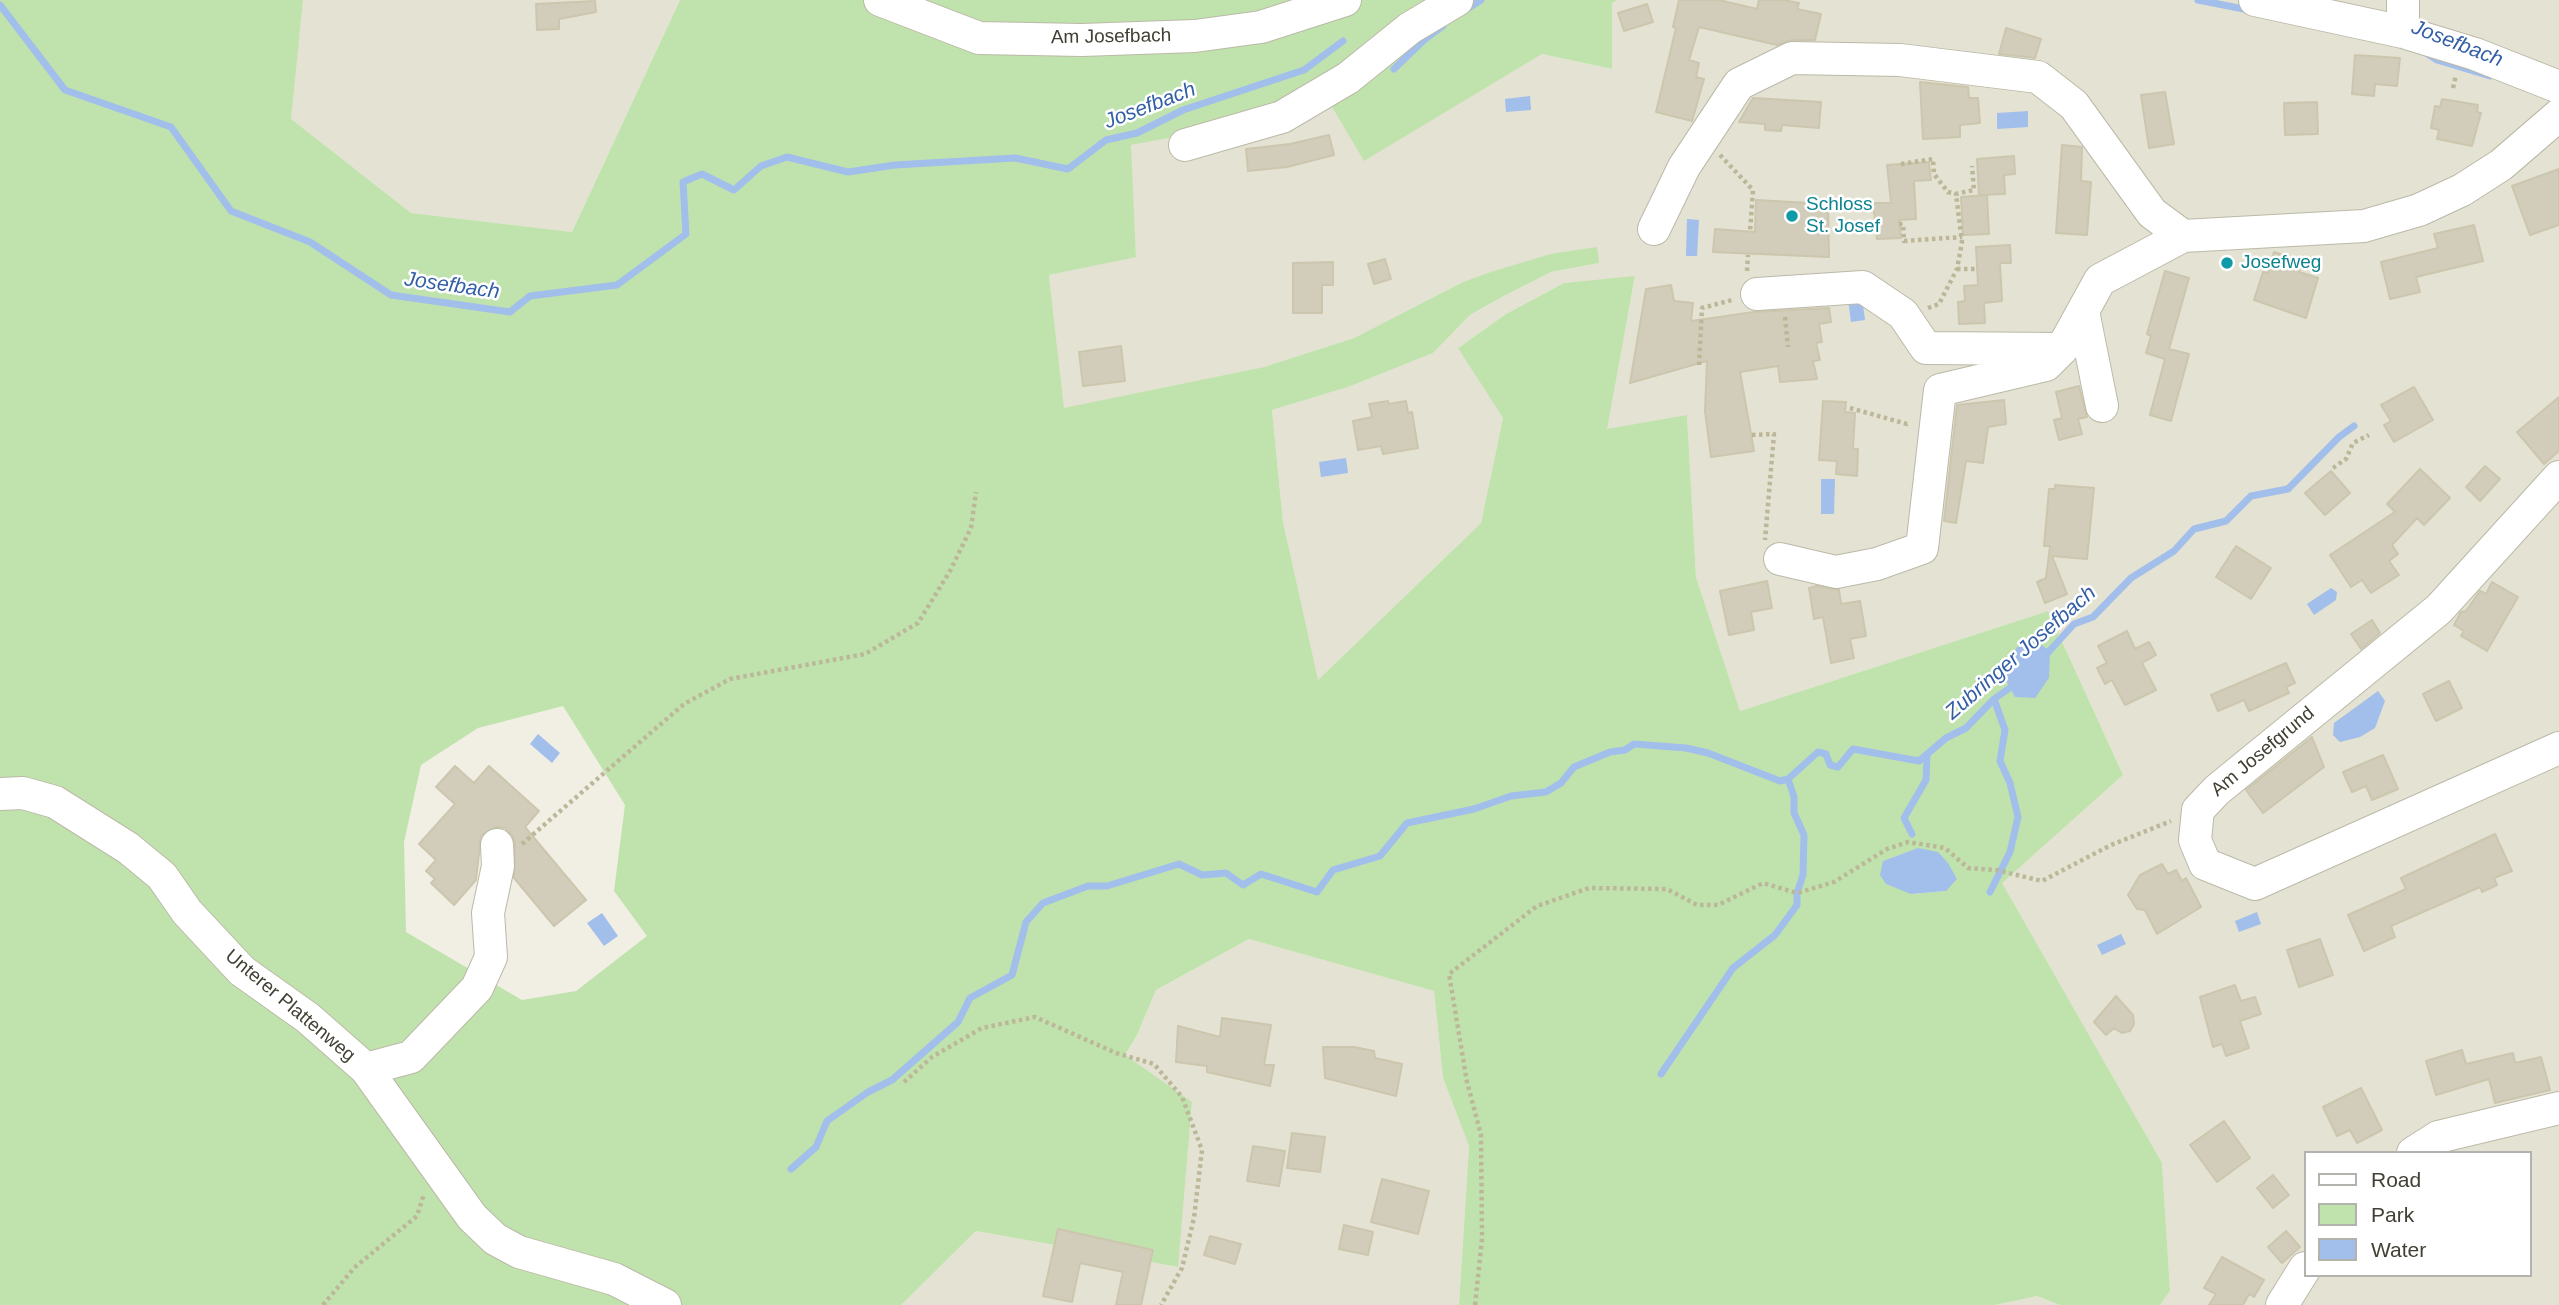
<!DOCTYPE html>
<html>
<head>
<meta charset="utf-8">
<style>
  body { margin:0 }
  #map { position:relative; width:2559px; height:1305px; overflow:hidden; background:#f1efe4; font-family:Helvetica,sans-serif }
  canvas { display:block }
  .legend { position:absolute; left:2304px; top:1151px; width:228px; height:126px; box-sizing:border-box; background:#fff; border:2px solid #b3b3ae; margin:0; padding:9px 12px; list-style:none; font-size:21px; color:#424034 }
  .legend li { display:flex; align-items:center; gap:14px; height:35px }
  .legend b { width:35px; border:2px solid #b3b3ae }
</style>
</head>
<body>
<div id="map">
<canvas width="2559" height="1305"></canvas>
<ul class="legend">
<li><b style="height:9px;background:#fff"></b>Road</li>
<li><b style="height:19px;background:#c0e3ae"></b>Park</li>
<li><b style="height:19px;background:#a2beeb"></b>Water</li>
</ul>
</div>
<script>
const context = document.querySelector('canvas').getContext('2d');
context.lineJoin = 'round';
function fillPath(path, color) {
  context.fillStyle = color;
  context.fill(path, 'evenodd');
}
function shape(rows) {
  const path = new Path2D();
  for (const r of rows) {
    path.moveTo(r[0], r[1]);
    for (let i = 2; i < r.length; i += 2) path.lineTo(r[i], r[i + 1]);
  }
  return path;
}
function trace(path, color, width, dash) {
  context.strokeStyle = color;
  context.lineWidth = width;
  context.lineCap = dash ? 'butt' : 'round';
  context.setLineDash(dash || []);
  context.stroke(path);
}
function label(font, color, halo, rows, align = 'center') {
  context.font = font + ' Helvetica,sans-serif';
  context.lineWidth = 5;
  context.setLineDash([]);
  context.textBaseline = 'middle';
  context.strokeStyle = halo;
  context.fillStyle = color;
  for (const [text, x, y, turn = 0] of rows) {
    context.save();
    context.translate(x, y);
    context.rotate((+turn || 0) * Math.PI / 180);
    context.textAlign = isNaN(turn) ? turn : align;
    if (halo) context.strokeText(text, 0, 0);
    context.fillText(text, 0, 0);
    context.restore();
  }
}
const residential = shape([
  [303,0,680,0,572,232,411,213,290,119],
  [1618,0,2559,0,2559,1305,2160,1305,2170,1291,2162,1163,2001,883,2123,775,2048,611,1740,711,1696,577,1687,416,1606,430,1635,277,1564,283,1506,314,1459,347,1503,418,1481,523,1317,681,1283,522,1272,410,1348,387,1433,353,1470,315,1502,297,1551,272,1599,263,1550,254,1463,282,1354,338,1264,367,1064,409,1049,275,1136,256,1130,145,1332,107,1364,160,1542,54,1611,69,1612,2],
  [2305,1153,2529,1153,2529,1275,2305,1275],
  [1249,939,1434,991,1443,1078,1469,1146,1459,1305,901,1305,976,1231,1177,1267,1192,1103,1125,1056,1137,1035,1156,990],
  [2037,1296,2060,1305,1995,1305]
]);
const green = shape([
  [0,0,303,0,291,119,411,213,572,232,680,0,1618,0,1612,3,1612,69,1542,54,1364,161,1332,107,1131,145,1136,257,1049,275,1064,408,1264,367,1354,338,1463,282,1491,272,1550,254,1597,247,1599,263,1551,272,1502,297,1470,315,1433,353,1348,387,1272,410,1283,522,1318,680,1481,523,1503,418,1458,348,1506,314,1564,283,1635,276,1607,429,1687,415,1696,577,1740,711,2048,611,2123,775,2002,883,2162,1163,2170,1291,2160,1305,2060,1305,2037,1296,1995,1305,1459,1305,1469,1146,1443,1078,1434,991,1249,939,1156,990,1137,1035,1125,1055,1192,1102,1178,1267,976,1231,901,1305,0,1305],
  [563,706,625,805,614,891,647,936,576,991,522,1000,406,932,404,842,421,765,478,728],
  [1919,848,1946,891,1911,894,1883,861]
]);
const water = shape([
  [1530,96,1531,110,1506,112,1505,99],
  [2028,111,2028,127,1997,129,1997,113],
  [1687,219,1699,220,1697,256,1686,256],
  [1862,297,1865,320,1851,322,1848,299],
  [1346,458,1348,473,1321,477,1319,462],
  [1821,479,1835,479,1834,514,1821,514],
  [2331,588,2337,592,2336,600,2314,615,2307,604],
  [2025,639,2040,644,2050,651,2049,678,2035,698,2015,697,2004,677,2010,655],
  [2378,691,2385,701,2375,728,2360,737,2340,742,2333,735,2334,723],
  [538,734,560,753,552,763,530,744],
  [1918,848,1938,852,1948,863,1957,879,1946,891,1911,894,1886,884,1880,875,1883,861],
  [2257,912,2261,924,2239,932,2235,921],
  [602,913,618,936,604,946,587,923],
  [2121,934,2126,944,2102,955,2097,945]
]);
const stream = shape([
  [2198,0,2249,10],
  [0,5,65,90,171,127,231,211,310,242,391,295,510,312,530,296,617,285,686,234,683,182,702,174,734,190,761,166,787,157,848,172,895,165,1015,158,1068,169,1106,140,1137,133,1183,110,1304,70,1343,41],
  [1464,11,1481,0],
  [2426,53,2437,60,2490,76],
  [1394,69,1424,40,1443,26],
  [2043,658,2074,624,2093,617,2131,578,2174,551,2194,529,2226,521,2251,496,2288,489,2339,437,2354,426],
  [1912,834,1904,818,1926,780,1927,755],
  [1990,892,2010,852,2018,817,2010,783,2000,761,2005,730,1994,699],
  [1661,1074,1733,968,1775,935,1797,905,1797,893,1803,875,1804,835,1794,813,1794,797,1788,779],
  [791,1169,816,1147,827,1121,868,1092,892,1080,958,1022,970,998,1012,975,1026,922,1043,903,1088,886,1107,886,1179,864,1202,875,1226,873,1243,885,1261,874,1317,892,1333,870,1380,856,1407,823,1474,809,1511,796,1546,792,1561,783,1574,767,1610,752,1625,750,1634,744,1686,748,1708,753,1780,781,1788,779,1818,752,1826,754,1830,765,1838,767,1853,749,1919,761,1946,738,1966,728,1994,699,2014,685]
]);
const building = shape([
  [1679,0,1719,0,1757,9,1759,0,1783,0,1799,3,1797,9,1821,14,1815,40,1792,40,1777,45,1699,27,1689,60,1699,63,1696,77,1704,79,1692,121,1656,112,1676,28,1673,27,1679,0],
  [595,1,596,12,559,19,559,29,537,30,536,4,595,1],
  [1647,4,1653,22,1624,31,1618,13,1647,4],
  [2006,28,2041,39,2035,58,1999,54,2006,28],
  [2355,55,2400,58,2397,86,2375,84,2374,96,2352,94,2355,55],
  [1920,82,1968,87,1969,98,1978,98,1980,123,1960,125,1960,137,1923,139,1920,82],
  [2165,92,2174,144,2149,148,2141,95,2165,92],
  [1753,98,1821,102,1819,128,1782,125,1781,131,1765,130,1765,124,1739,122,1753,98],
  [2442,99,2478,105,2477,112,2481,113,2472,146,2437,139,2439,130,2431,128,2435,106,2440,107,2442,99],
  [2317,102,2318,134,2285,135,2284,103,2317,102],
  [1329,135,1334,155,1287,167,1248,171,1246,149,1290,144,1329,135],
  [2062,145,2082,147,2081,181,2091,182,2087,235,2056,233,2062,145],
  [2014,156,2015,174,2004,175,2005,194,1979,195,1977,159,2014,156],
  [1929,162,1931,180,1914,181,1916,219,1899,220,1901,238,1877,239,1873,203,1891,203,1887,165,1929,162],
  [2559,169,2559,225,2530,235,2512,186,2559,169],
  [1987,195,1989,234,1963,235,1961,197,1987,195],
  [1756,200,1828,204,1829,257,1713,252,1715,229,1755,232,1756,200],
  [2474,225,2483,261,2416,277,2420,292,2390,299,2381,262,2438,248,2434,234,2474,225],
  [2010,245,2011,263,2000,263,2002,301,1984,303,1985,323,1959,324,1958,302,1965,301,1964,286,1978,285,1976,247,2010,245],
  [2274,252,2302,261,2299,272,2318,278,2306,318,2254,300,2263,272,2268,273,2274,252],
  [1385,259,1391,279,1374,284,1368,264,1385,259],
  [1333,262,1333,285,1322,285,1322,313,1293,313,1293,263,1333,262],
  [2165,271,2189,278,2169,349,2189,354,2171,421,2150,415,2165,359,2146,353,2151,336,2147,334,2165,271],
  [1671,285,1674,301,1693,303,1691,321,1754,312,1829,308,1831,322,1819,324,1822,342,1816,343,1820,360,1813,361,1817,379,1780,382,1778,366,1740,372,1754,451,1711,457,1705,411,1707,361,1630,383,1646,289,1671,285],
  [1121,346,1125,381,1083,386,1079,352,1121,346],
  [2079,386,2087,417,2078,419,2082,434,2059,440,2054,420,2062,418,2056,392,2079,386],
  [2414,387,2433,420,2394,442,2384,425,2391,421,2381,405,2414,387],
  [2559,397,2559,451,2544,464,2517,432,2559,397],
  [2004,400,2006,424,1988,427,1983,463,1966,461,1956,523,1944,521,1957,405,2004,400],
  [1388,401,1389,404,1406,401,1408,413,1412,412,1418,448,1383,454,1381,446,1358,450,1353,421,1372,417,1369,404,1388,401],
  [1823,401,1846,402,1845,412,1855,413,1853,449,1858,449,1857,476,1836,474,1837,461,1819,460,1823,401],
  [2485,466,2500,479,2480,501,2466,487,2485,466],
  [2420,469,2450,498,2424,525,2417,518,2392,545,2398,554,2389,561,2399,575,2371,593,2362,580,2351,587,2330,555,2395,512,2387,504,2420,469],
  [2331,471,2350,493,2325,515,2305,493,2331,471],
  [2055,485,2094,488,2087,559,2052,556,2067,594,2045,603,2037,582,2046,578,2050,546,2044,546,2049,489,2055,489,2055,485],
  [2236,546,2271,568,2251,599,2216,577,2236,546],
  [1767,581,1772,608,1751,612,1754,630,1729,635,1720,591,1767,581],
  [2492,582,2518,597,2487,651,2461,636,2464,631,2454,625,2461,612,2466,611,2480,591,2486,594,2492,582],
  [1817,586,1839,590,1841,604,1860,601,1866,636,1850,639,1854,658,1831,663,1823,617,1814,619,1809,588,1817,586],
  [2372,620,2380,633,2361,649,2351,634,2372,620],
  [2127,631,2135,649,2149,642,2156,655,2142,663,2156,690,2125,705,2112,680,2105,684,2097,668,2107,663,2098,646,2127,631],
  [2286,663,2295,683,2286,687,2289,693,2249,711,2244,700,2218,711,2211,695,2286,663],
  [2449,681,2462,708,2436,721,2423,694,2449,681],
  [2312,737,2324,767,2263,813,2246,790,2312,737],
  [2383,755,2398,789,2372,800,2366,786,2352,792,2343,772,2383,755],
  [455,766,474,783,489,766,539,811,525,827,586,900,554,926,514,878,515,843,512,835,505,828,495,827,481,836,476,880,454,905,431,883,435,879,426,871,436,860,419,844,455,804,436,787,455,766],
  [2495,834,2512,871,2494,878,2497,885,2482,892,2480,887,2391,926,2395,937,2364,951,2348,915,2406,889,2401,878,2495,834],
  [2162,864,2168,874,2176,870,2182,881,2186,878,2201,907,2157,934,2145,910,2137,909,2128,895,2140,875,2162,864],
  [2320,939,2333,975,2299,987,2287,950,2320,939],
  [2235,985,2241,1001,2255,997,2261,1014,2240,1021,2249,1048,2226,1056,2222,1044,2213,1047,2200,997,2235,985],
  [2116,996,2133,1015,2134,1024,2130,1031,2122,1033,2114,1028,2106,1035,2094,1022,2116,996],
  [1222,1018,1271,1025,1264,1065,1274,1065,1270,1086,1207,1072,1207,1066,1176,1062,1178,1026,1220,1037,1222,1018],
  [1323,1047,1354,1047,1374,1051,1375,1058,1402,1064,1396,1096,1325,1078,1323,1047],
  [2462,1050,2466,1064,2513,1053,2515,1063,2541,1057,2550,1090,2495,1103,2489,1079,2436,1095,2426,1061,2462,1050],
  [2361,1088,2382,1130,2357,1143,2350,1130,2337,1136,2323,1107,2361,1088],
  [2224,1121,2250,1158,2217,1182,2190,1145,2224,1121],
  [1292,1133,1325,1137,1320,1172,1287,1168,1292,1133],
  [1253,1146,1285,1151,1279,1186,1247,1181,1253,1146],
  [2273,1175,2289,1195,2273,1208,2257,1188,2273,1175],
  [1382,1179,1429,1191,1418,1234,1371,1222,1382,1179],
  [1344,1225,1373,1232,1368,1255,1339,1249,1344,1225],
  [1058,1229,1153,1250,1141,1305,1116,1305,1123,1272,1080,1263,1072,1302,1043,1296,1058,1229],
  [2286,1231,2300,1247,2282,1263,2268,1247,2286,1231],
  [1210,1236,1241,1244,1235,1264,1204,1255,1210,1236],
  [2222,1257,2264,1280,2254,1297,2249,1294,2243,1305,2209,1305,2216,1294,2204,1288,2222,1257]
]);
const path = shape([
  [2453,88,2456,75],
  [1720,155,1753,190,1750,232],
  [1901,164,1933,159,1934,174,1948,192,1956,194],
  [1899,224,1903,224,1904,241,1962,237],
  [1957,269,1977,269],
  [1747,271,1748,255],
  [1928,308,1939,304,1957,269,1962,242,1956,194,1974,190,1972,166],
  [1785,317,1788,347],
  [1699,365,1702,308,1732,300],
  [1850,408,1907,424,1910,422],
  [1752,435,1774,434,1765,540],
  [2333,468,2346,459,2353,443,2369,435],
  [522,844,684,704,730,679,865,654,918,623,950,571,971,528,976,492],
  [904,1082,932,1057,982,1028,1035,1017,1116,1053,1154,1064,1182,1097,1202,1150,1194,1218,1182,1268,1161,1305],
  [323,1305,355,1267,417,1216,424,1194],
  [1475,1305,1482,1239,1481,1135,1467,1082,1449,974,1537,906,1589,888,1667,889,1697,905,1718,905,1763,883,1797,893,1834,882,1887,849,1908,842,1945,848,1968,868,1996,870,2042,881,2111,845,2171,821]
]);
const minor = shape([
  [880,0,979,38,1082,40,1195,36,1261,27,1345,0],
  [2255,0,2403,32,2475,54,2559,87],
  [2403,32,2403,0],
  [1185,145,1282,117,1348,78,1410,28,1457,0],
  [1654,229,1684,167,1739,84,1792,58,1900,60,2038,77,2074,105,2152,213,2183,236],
  [1757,294,1863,287,1903,314,1926,348,2062,349],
  [2083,311,2102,406],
  [2559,477,2439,609,2217,790,2198,810,2195,840,2205,864,2255,884,2559,748],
  [1780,559,1836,572,1877,564,1922,548,1940,390,2046,365,2062,349,2100,280,2183,236,2364,226,2419,210,2462,190,2501,165,2559,115],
  [0,794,23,793,55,802,128,848,162,876,187,912,242,971,308,1018,366,1069,472,1217,495,1239,519,1252,614,1279,665,1305],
  [366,1069,411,1057,477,988,491,957,488,913,498,866,497,845],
  [2413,1153,2438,1137,2559,1108],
  [2282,1305,2305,1268]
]);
const markers = [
  [1792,216,7,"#0f9aa8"],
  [2227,263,7,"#0f9aa8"]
];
const streetNames = [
  ["Am Josefbach",1111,37,-1],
  ["Am Josefgrund",2263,752,-40],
  ["Unterer Plattenweg",290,1006,40]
];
const cultureNames = [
  ["Schloss",1806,205],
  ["St. Josef",1806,227],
  ["Josefweg",2241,263]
];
const waterNames = [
  ["Josefbach",2457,44,21],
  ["Josefbach",1150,106,-21],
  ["Josefbach",452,286,8],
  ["Zubringer Josefbach",2021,653,-41]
];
fillPath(residential, '#e4e2d2');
fillPath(green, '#c0e3ae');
fillPath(water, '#a2beeb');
trace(stream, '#a2beeb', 7);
fillPath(building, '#d2cdba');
trace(building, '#ccc6ae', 2);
trace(minor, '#bbb9a7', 34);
trace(path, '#bcb799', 4.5, [3.5, 3.5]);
trace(minor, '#fff', 32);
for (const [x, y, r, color] of markers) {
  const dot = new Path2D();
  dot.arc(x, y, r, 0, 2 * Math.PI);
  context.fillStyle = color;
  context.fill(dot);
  trace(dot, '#fff', 2.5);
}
label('19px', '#424034', '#fff', streetNames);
label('19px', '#0d838f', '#fff', cultureNames, 'left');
label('italic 21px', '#345fa7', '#fff', waterNames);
</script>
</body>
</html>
